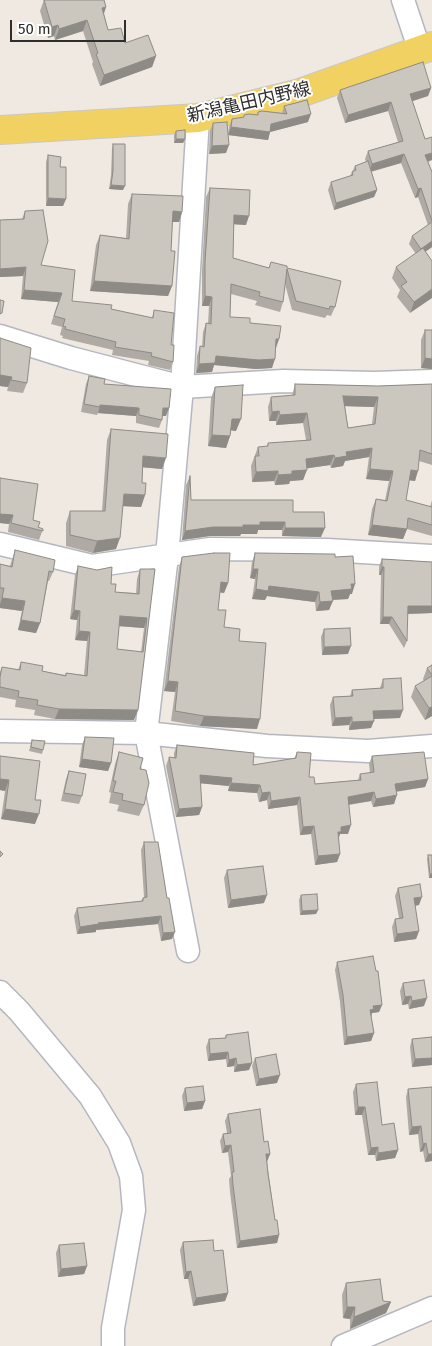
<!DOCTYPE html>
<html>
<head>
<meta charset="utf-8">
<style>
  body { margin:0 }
  #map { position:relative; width:432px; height:1346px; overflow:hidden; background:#efe9e1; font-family:"Fira Sans",sans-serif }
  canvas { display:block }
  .scale { position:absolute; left:10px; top:20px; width:116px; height:22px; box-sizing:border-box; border:2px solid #2e2e2e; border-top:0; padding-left:6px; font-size:15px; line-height:18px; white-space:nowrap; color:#2e2e2e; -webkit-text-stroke:4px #fff; paint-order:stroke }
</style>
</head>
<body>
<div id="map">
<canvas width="432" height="1346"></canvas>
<div class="scale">50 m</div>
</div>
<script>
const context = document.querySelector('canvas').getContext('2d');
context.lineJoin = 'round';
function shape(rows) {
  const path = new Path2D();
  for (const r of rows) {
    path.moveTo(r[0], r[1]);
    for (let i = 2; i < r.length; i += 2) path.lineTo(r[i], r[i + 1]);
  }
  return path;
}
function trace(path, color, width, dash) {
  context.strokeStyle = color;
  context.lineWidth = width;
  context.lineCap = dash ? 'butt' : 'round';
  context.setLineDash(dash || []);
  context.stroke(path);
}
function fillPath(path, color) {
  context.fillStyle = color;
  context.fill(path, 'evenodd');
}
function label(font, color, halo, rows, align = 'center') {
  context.font = font + ' "Fira Sans","Noto Sans JP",sans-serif';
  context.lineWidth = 4;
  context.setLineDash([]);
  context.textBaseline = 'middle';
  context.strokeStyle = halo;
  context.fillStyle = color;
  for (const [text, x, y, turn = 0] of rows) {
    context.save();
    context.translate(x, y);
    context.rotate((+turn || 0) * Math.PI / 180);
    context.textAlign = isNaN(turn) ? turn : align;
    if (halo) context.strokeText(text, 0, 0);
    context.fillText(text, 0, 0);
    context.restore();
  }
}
const minor = shape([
  [403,0,420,51],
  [0,336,71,358,182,387,283,381,375,383,432,381],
  [0,544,92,566,210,549,327,550,432,556],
  [0,731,146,733,267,746,368,751,432,746],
  [188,951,146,733,167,556,182,387,198,118],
  [0,992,19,1011,90,1096,119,1143,131,1176,134,1210,113,1328,113,1346],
  [343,1346,432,1308]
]);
const major = shape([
  [0,130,198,118,300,93,432,46]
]);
const wall = shape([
  [44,0,106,7,104,14,108,30,125,43,156,56,152,67,100,86,92,64,93,62,83,31,55,40,54,36,48,38,40,11],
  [431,88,428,96,412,101,432,160,428,162,432,172,432,247,425,252,432,261,410,313,397,297,400,290,392,278,396,267,416,254,409,244,412,236,428,225,418,197,415,198,401,163,371,172,377,190,374,197,334,210,328,190,331,182,350,176,355,166,366,162,365,159,368,151,398,142,388,111,345,123,337,98,340,90],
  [284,106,308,122,270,132,268,140,228,135,226,153,209,154,210,131,213,123,228,135,229,127,232,119,257,115,258,112,282,113],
  [176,131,185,139,183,143,174,143,174,135],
  [113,144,123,190,109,189,111,175,112,148],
  [48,155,60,167,66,199,63,206,46,206,46,162],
  [210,188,246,225,233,224,233,258,269,268,271,262,287,268,335,307,331,316,327,315,325,318,292,310,285,284,283,302,280,312,255,305,257,301,231,294,230,317,250,323,279,339,275,348,272,368,256,369,214,365,212,372,196,373,197,356,200,346,202,347,203,332,206,323,208,324,209,306,202,306,202,271,206,197],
  [132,194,182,212,179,222,172,222,171,251,172,286,168,296,90,291,96,245,100,235,126,238,128,204],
  [25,211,41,265,72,301,152,318,154,310,171,345,173,362,170,370,148,365,149,361,112,355,113,350,62,338,63,336,60,335,62,327,51,324,58,302,21,299,23,276,0,277,0,220,22,219],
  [425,330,432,330,432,369,421,368,421,340],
  [0,338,27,383,23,393,7,391,8,387,0,386],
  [89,376,166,416,162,416,162,420,159,428,136,423,136,416,98,413,97,415,81,412,86,384],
  [295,384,378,386,432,384,432,465,419,461,415,481,409,480,406,500,430,507,432,500,432,536,407,529,403,539,368,535,372,509,376,499,385,500,389,481,366,479,369,457,345,461,343,466,331,468,330,465,307,468,303,480,290,481,289,484,275,485,274,481,252,482,251,466,258,447,267,446,268,443,306,440,303,423,276,425,276,421,269,421,268,407,271,397,292,396],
  [345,406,374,407,372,424,348,428],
  [215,387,236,431,231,430,230,436,226,448,208,446,211,398],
  [111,429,162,469,143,467,142,483,145,495,141,507,123,506,116,549,93,553,66,546,66,523,70,511,102,511,107,440],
  [190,476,191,500,293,512,321,537,282,536,282,530,258,530,257,534,241,534,240,536,210,536,182,540,186,485],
  [0,478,38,527,43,529,39,540,8,532,9,524,0,523],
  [15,550,53,572,49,581,48,581,40,623,36,633,18,630,22,611,0,608,0,564,10,566],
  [255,553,335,557,352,594,350,594,348,599,332,600,329,610,316,611,315,602,267,596,265,600,252,599,255,579,250,578,252,562],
  [182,557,228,583,224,593,220,592,218,610,224,627,239,641,257,729,200,726,171,721,175,692,164,691,179,567],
  [382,559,432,562,432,613,407,614,407,641,404,648,389,624,380,624,381,575,379,575,379,566],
  [78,566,111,584,115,592,136,593,137,579,140,569,155,569,134,720,55,719,34,715,35,710,15,707,16,700,0,697,0,672,2,667,18,670,21,662,42,671,65,675,66,673,84,675,87,641,75,640,77,620,70,619,75,575],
  [119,626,144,628,141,652,117,649],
  [324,629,348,654,322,655,321,637],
  [432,665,432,716,425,720,411,697,415,686,424,681,423,679,427,668],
  [383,679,400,718,374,719,371,728,349,730,349,725,332,726,330,705,333,697,350,696,352,690,380,688],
  [85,737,111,763,108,771,79,767,82,745],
  [32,740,43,750,42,754,29,751],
  [177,745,253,765,294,759,297,752,309,777,315,784,358,780,360,774,370,773,369,764,372,756,428,779,425,787,396,792,394,804,373,807,371,801,349,805,348,834,340,834,338,840,340,854,337,862,315,865,311,834,300,835,297,805,268,809,267,800,259,802,257,793,228,791,229,786,200,783,202,807,199,815,176,817,166,766,169,757,174,758,174,753],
  [119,752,140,769,144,805,139,816,117,811,119,805,109,803,111,793,109,792,115,764],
  [0,756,35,800,35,824,1,819,5,791,0,790],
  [69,771,82,796,79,804,61,801,66,779],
  [144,842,172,939,161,941,158,924,96,930,96,932,77,934,74,916,77,908,141,901,143,898,144,897,141,850],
  [428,855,432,878,429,878,427,859],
  [227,870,264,903,228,908,224,878],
  [398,888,419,905,415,906,419,931,416,939,394,942,392,927,395,919,399,918,395,896],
  [301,895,318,910,316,914,300,915,299,900],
  [337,962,382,1005,379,1012,372,1013,371,1017,374,1033,371,1041,344,1045,340,1002,335,970],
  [403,983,424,1006,409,1009,408,1004,402,1005,400,991],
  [226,1035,249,1070,234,1072,234,1066,227,1067,226,1059,208,1061,206,1047,209,1039,225,1038],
  [432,1037,432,1065,412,1067,410,1047,412,1039],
  [255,1058,277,1083,256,1086,252,1066],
  [356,1084,398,1150,395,1158,376,1161,375,1155,368,1155,362,1115,355,1115,353,1092],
  [432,1087,432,1161,425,1162,423,1151,420,1152,418,1134,409,1135,406,1097,408,1089],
  [185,1088,205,1101,202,1109,184,1111,182,1096],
  [228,1114,264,1142,270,1154,267,1162,275,1220,279,1235,277,1243,237,1248,230,1192,229,1179,231,1176,228,1152,222,1153,220,1141,223,1134,227,1133,225,1121],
  [183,1242,214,1251,228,1293,225,1301,193,1306,188,1279,184,1279,180,1250],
  [59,1245,87,1266,84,1274,58,1277,56,1253],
  [346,1283,383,1301,391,1302,386,1313,350,1329,350,1319,343,1318,342,1295]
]);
const shadedWall = shape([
  [106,7,102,18,102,8],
  [87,20,83,31,55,40,59,29],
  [58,25,54,36,48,38,52,27],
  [156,56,152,67,100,86,104,75],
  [431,88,428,96,407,103,410,94],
  [391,102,388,111,345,123,348,115],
  [311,114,308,122,270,132,268,140,228,135,231,127,271,124],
  [176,139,185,139,183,143,174,143],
  [229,145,226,153,209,154,212,146],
  [432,153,432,160,422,163,425,155],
  [404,154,401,163,369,172,372,164],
  [111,185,125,186,123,190,109,189],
  [421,188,418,197,415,198,418,189],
  [377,190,374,197,334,210,336,203],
  [48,198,66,199,63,206,46,206],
  [173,211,182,212,179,222,169,222],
  [234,215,249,216,246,225,230,224],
  [432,241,432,247,418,257,421,249],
  [26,267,23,276,0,277,0,269],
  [94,281,172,286,168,296,90,291],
  [432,289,432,298,410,313,414,302],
  [24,290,62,293,58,302,21,299],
  [205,296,212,297,209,306,202,306],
  [276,339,279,339,276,348,272,348],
  [216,356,275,359,272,368,256,369,214,365,212,372,196,373,199,364],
  [425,358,432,359,432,369,421,368],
  [0,375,12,377,8,387,0,386],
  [343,396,378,397,374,407,340,406],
  [100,405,139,408,136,416,98,413],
  [163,408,169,408,166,416,160,416],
  [279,411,276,421,269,421,272,412],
  [307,413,303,423,276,425,280,415],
  [232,419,241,419,236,431,228,430],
  [212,435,230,436,226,448,208,446],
  [372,448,369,457,345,461,343,466,331,468,335,458,346,452],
  [334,455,330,465,303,469,306,459],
  [143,456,166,458,162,469,139,467],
  [370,469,393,471,389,481,366,479],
  [307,470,303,480,290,481,289,484,275,485,278,475,292,471],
  [411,470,418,471,415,481,408,480],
  [278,471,274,481,252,482,256,472],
  [124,494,145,495,141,507,120,506],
  [0,514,13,515,9,524,0,523],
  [260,522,285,522,282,530,258,530,257,534,241,534,240,536,210,536,182,540,185,531,213,527,243,525],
  [372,525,407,529,403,539,368,535],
  [285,528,325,528,321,537,282,536],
  [120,538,116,549,93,553,97,541],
  [382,567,384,567,381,575,379,575],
  [253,569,258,569,255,579,250,578],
  [221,582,228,583,224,593,217,592],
  [351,584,355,584,352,594,350,594,348,599,328,600,331,591],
  [269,586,319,592,315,602,267,596,265,600,252,599,256,589],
  [2,598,25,601,22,611,0,608,0,604],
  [333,601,329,610,316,611,320,602],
  [408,606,432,606,432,613,405,614],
  [74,610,80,611,77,620,70,619],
  [120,616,147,618,144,628,117,626],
  [383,617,392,617,389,624,380,624],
  [21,620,40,623,36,633,18,630],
  [79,631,90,632,87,641,75,640],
  [351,646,348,654,322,655,324,647],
  [168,681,178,682,175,692,164,691],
  [432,707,432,716,425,720,429,708],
  [59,709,138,710,134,720,55,719],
  [403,710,400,718,370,719,373,711],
  [204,716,260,719,257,729,200,726],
  [352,717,349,725,332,726,335,718],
  [374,721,371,728,349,730,352,722],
  [82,759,111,763,108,771,79,767],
  [200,775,232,778,229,786,197,783],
  [0,779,9,780,5,791,0,790],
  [428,779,425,787,392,792,395,784],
  [231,783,260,785,257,793,228,791],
  [270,792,267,800,259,802,262,793],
  [374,792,371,801,345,805,348,797],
  [397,795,394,804,373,807,376,799],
  [300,797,297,805,268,809,271,801],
  [202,807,199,815,176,817,179,809],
  [5,809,39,814,35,824,1,819],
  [351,825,348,834,340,834,338,840,338,832,341,827],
  [314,826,311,834,300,835,303,827],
  [340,854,337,862,315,865,318,856],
  [430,874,432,874,432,878,429,878],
  [267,895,264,903,228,908,231,900],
  [422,897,419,905,411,906,414,898],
  [318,910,316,914,300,915,302,911],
  [161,916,158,924,96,930,96,932,77,934,80,927,98,923],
  [419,931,416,939,394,942,397,934],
  [175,932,172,939,161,941,163,933],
  [411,996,408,1004,402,1005,405,997],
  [427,998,424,1006,409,1009,412,1001],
  [382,1005,379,1012,372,1013,371,1017,370,1010,373,1006],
  [374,1033,371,1041,344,1045,347,1037],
  [228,1052,226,1059,208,1061,210,1054],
  [236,1058,234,1066,227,1067,229,1060],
  [432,1058,432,1065,412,1067,415,1059],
  [252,1063,249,1070,234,1072,237,1065],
  [280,1075,277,1083,256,1086,259,1079],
  [205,1101,202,1109,184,1111,187,1103],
  [358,1107,365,1107,362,1115,355,1115],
  [421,1126,418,1134,409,1135,412,1127],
  [426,1143,423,1151,420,1152,423,1144],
  [231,1145,228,1152,222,1153,225,1146],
  [378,1147,375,1155,368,1155,371,1148],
  [398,1150,395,1158,376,1161,378,1153],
  [266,1154,270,1154,267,1161,263,1162],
  [428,1154,432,1154,432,1161,425,1162],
  [279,1235,277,1243,237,1248,240,1241],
  [87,1266,84,1274,58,1277,61,1269],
  [191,1271,188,1279,184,1279,186,1272],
  [228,1293,225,1301,193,1306,196,1298],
  [391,1302,386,1313,350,1329,354,1317],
  [347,1307,355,1307,350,1319,343,1318]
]);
const building = shape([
  [44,0,104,0,106,7,102,8,108,30,121,28,125,43,148,35,156,56,104,75,96,54,98,53,87,20,59,29,58,25,52,27,44,0],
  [423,62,431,88,410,94,425,139,432,137,432,153,425,155,432,172,432,221,421,188,418,189,404,154,372,164,368,151,403,141,391,102,348,115,340,90,423,62],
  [307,100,311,114,271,124,270,132,231,127,232,119,244,117,244,115,249,114,258,115,258,112,262,111,287,114,284,106,307,100],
  [227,122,229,145,212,146,213,123,227,122],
  [185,130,185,139,176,139,176,131,185,130],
  [113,144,125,144,125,186,111,185,113,171,113,144],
  [48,155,61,157,60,167,66,167,66,199,48,198,48,155],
  [368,161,377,190,336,203,331,182,353,175,352,172,356,170,355,166,368,161],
  [210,188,250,190,249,216,234,215,233,258,269,268,271,262,287,266,287,268,341,281,335,307,330,306,329,309,296,301,287,269,283,302,259,296,260,292,231,284,230,317,250,318,250,323,281,326,279,339,276,339,275,359,259,360,216,356,215,363,199,364,200,346,204,347,206,323,211,324,212,297,205,296,205,262,210,188],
  [132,194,183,196,182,212,173,211,171,251,175,251,172,286,94,281,100,235,129,239,132,194],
  [43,210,48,241,41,265,75,270,72,301,112,305,111,309,153,318,154,310,174,313,171,345,174,345,173,362,151,356,152,353,115,347,116,342,65,329,66,327,63,326,65,319,54,316,62,293,24,290,26,267,0,269,0,220,24,219,25,211,43,210],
  [432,222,432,241,421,249,412,236,432,222],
  [423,248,432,261,432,289,414,302,401,286,407,282,396,267,423,248],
  [0,300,4,301,2,313,0,314,0,300],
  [425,330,432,330,432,359,425,358,425,330],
  [0,338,31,348,27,383,11,380,12,377,0,375,0,338],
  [89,376,105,379,104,384,171,389,169,408,163,408,162,420,139,415,139,408,100,405,100,407,84,404,89,376],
  [295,384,378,386,432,384,432,454,420,450,418,471,411,470,406,500,432,507,432,525,408,518,407,529,372,525,376,499,387,501,393,471,370,469,372,448,346,452,347,456,335,458,334,455,306,459,307,470,292,471,292,474,278,475,278,471,256,472,255,456,259,456,258,447,268,446,268,443,311,440,307,413,280,415,279,411,272,412,271,397,295,395,295,384],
  [343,396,378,397,375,424,348,428,343,396],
  [243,385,241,419,232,419,230,436,212,435,215,387,243,385],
  [111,429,168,434,166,458,143,456,142,483,146,483,145,495,124,494,120,538,97,541,70,535,70,511,105,511,111,429],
  [190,476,191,500,293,500,293,512,324,512,325,528,285,528,285,522,260,522,260,525,243,525,243,527,213,527,185,531,190,476],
  [0,478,38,484,33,520,40,522,38,527,43,529,43,531,11,523,13,515,0,514,0,478],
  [15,550,55,560,53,572,49,571,40,623,21,620,25,601,2,598,4,588,0,588,0,564,12,567,15,550],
  [214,553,230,553,228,583,221,582,218,610,226,610,224,627,240,629,239,641,266,643,260,719,204,716,175,711,178,682,168,681,182,557,214,553],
  [255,553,330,554,335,554,335,557,353,556,355,584,351,584,352,589,331,591,333,601,320,602,319,592,269,586,268,591,256,589,258,569,253,569,255,553],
  [382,559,432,562,432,606,408,606,407,641,392,617,383,617,384,567,382,567,382,559],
  [78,566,97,570,112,567,111,584,116,584,115,592,139,594,140,569,155,569,138,710,59,709,37,705,38,700,18,697,19,691,0,687,0,677,2,667,20,670,21,662,43,666,42,671,66,676,66,673,87,676,90,632,79,631,80,611,74,610,78,566],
  [120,616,147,618,143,652,117,649,120,616],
  [350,628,351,646,324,647,324,629,350,628],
  [432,665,432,675,427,668,432,665],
  [432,676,432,707,429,708,415,686,432,676],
  [401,678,403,710,373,711,374,721,352,722,352,717,335,718,333,697,353,696,352,690,383,688,383,679,401,678],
  [85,737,114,738,111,763,82,759,85,737],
  [32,740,45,741,43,750,31,747,32,740],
  [177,745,254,753,253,765,296,758,297,752,311,753,309,777,314,777,315,784,361,780,360,774,374,772,372,756,424,752,428,779,395,784,397,795,376,799,374,792,348,797,351,825,341,827,341,832,338,832,340,854,318,856,314,826,303,827,300,797,271,801,270,792,262,793,260,785,231,783,232,778,200,775,202,807,179,809,169,757,176,758,177,745],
  [119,752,143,758,140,769,146,770,149,783,144,805,122,800,123,794,113,792,116,781,113,781,119,752],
  [0,756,40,761,35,800,41,800,39,814,5,809,9,780,0,779,0,756],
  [69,771,86,774,82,796,64,793,69,771],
  [144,842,158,842,167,898,169,898,175,932,163,933,161,916,98,923,99,924,80,927,77,908,143,901,143,898,147,897,144,842],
  [0,851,3,854,0,857,0,851],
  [428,855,432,855,432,874,430,874,428,855],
  [263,866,267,895,231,900,227,870,263,866],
  [420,884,422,897,414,898,419,931,397,934,395,919,403,918,398,888,420,884],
  [317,894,318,910,302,911,301,895,317,894],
  [373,956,376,971,378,971,382,1005,373,1006,374,1009,370,1010,374,1033,347,1037,343,995,337,962,373,956],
  [424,980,427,998,412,1001,411,996,405,997,403,983,424,980],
  [248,1032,252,1063,237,1065,236,1058,229,1060,228,1052,210,1054,209,1039,226,1038,226,1035,248,1032],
  [432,1037,432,1058,415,1059,412,1039,432,1037],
  [276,1054,280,1075,259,1079,255,1058,276,1054],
  [377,1082,382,1125,394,1123,398,1150,378,1153,378,1147,371,1148,365,1107,358,1107,356,1084,377,1082],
  [203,1086,205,1101,187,1103,185,1088,203,1086],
  [432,1087,432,1154,428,1154,426,1143,423,1144,421,1126,412,1127,408,1089,432,1087],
  [260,1109,264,1142,268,1141,270,1154,266,1154,268,1174,275,1220,277,1220,279,1235,240,1241,233,1185,232,1172,234,1172,231,1145,225,1146,223,1134,231,1133,228,1114,260,1109],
  [213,1240,214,1251,223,1250,228,1293,196,1298,191,1271,186,1272,183,1242,213,1240],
  [84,1243,87,1266,61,1269,59,1245,84,1243],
  [380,1279,383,1301,391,1302,354,1317,355,1307,347,1307,346,1283,380,1279]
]);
const streetNames = [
  ["新潟亀田内野線",249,103,-13]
];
trace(minor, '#b4b7c1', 25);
trace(major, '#c9c9c9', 30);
trace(minor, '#fff', 22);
trace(major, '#f2d163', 28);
fillPath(wall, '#afaba4');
fillPath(shadedWall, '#8e8b86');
fillPath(building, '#cbc7bf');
trace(building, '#8e8b86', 1);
label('18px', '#2e2e2e', '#fff', streetNames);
</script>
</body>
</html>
